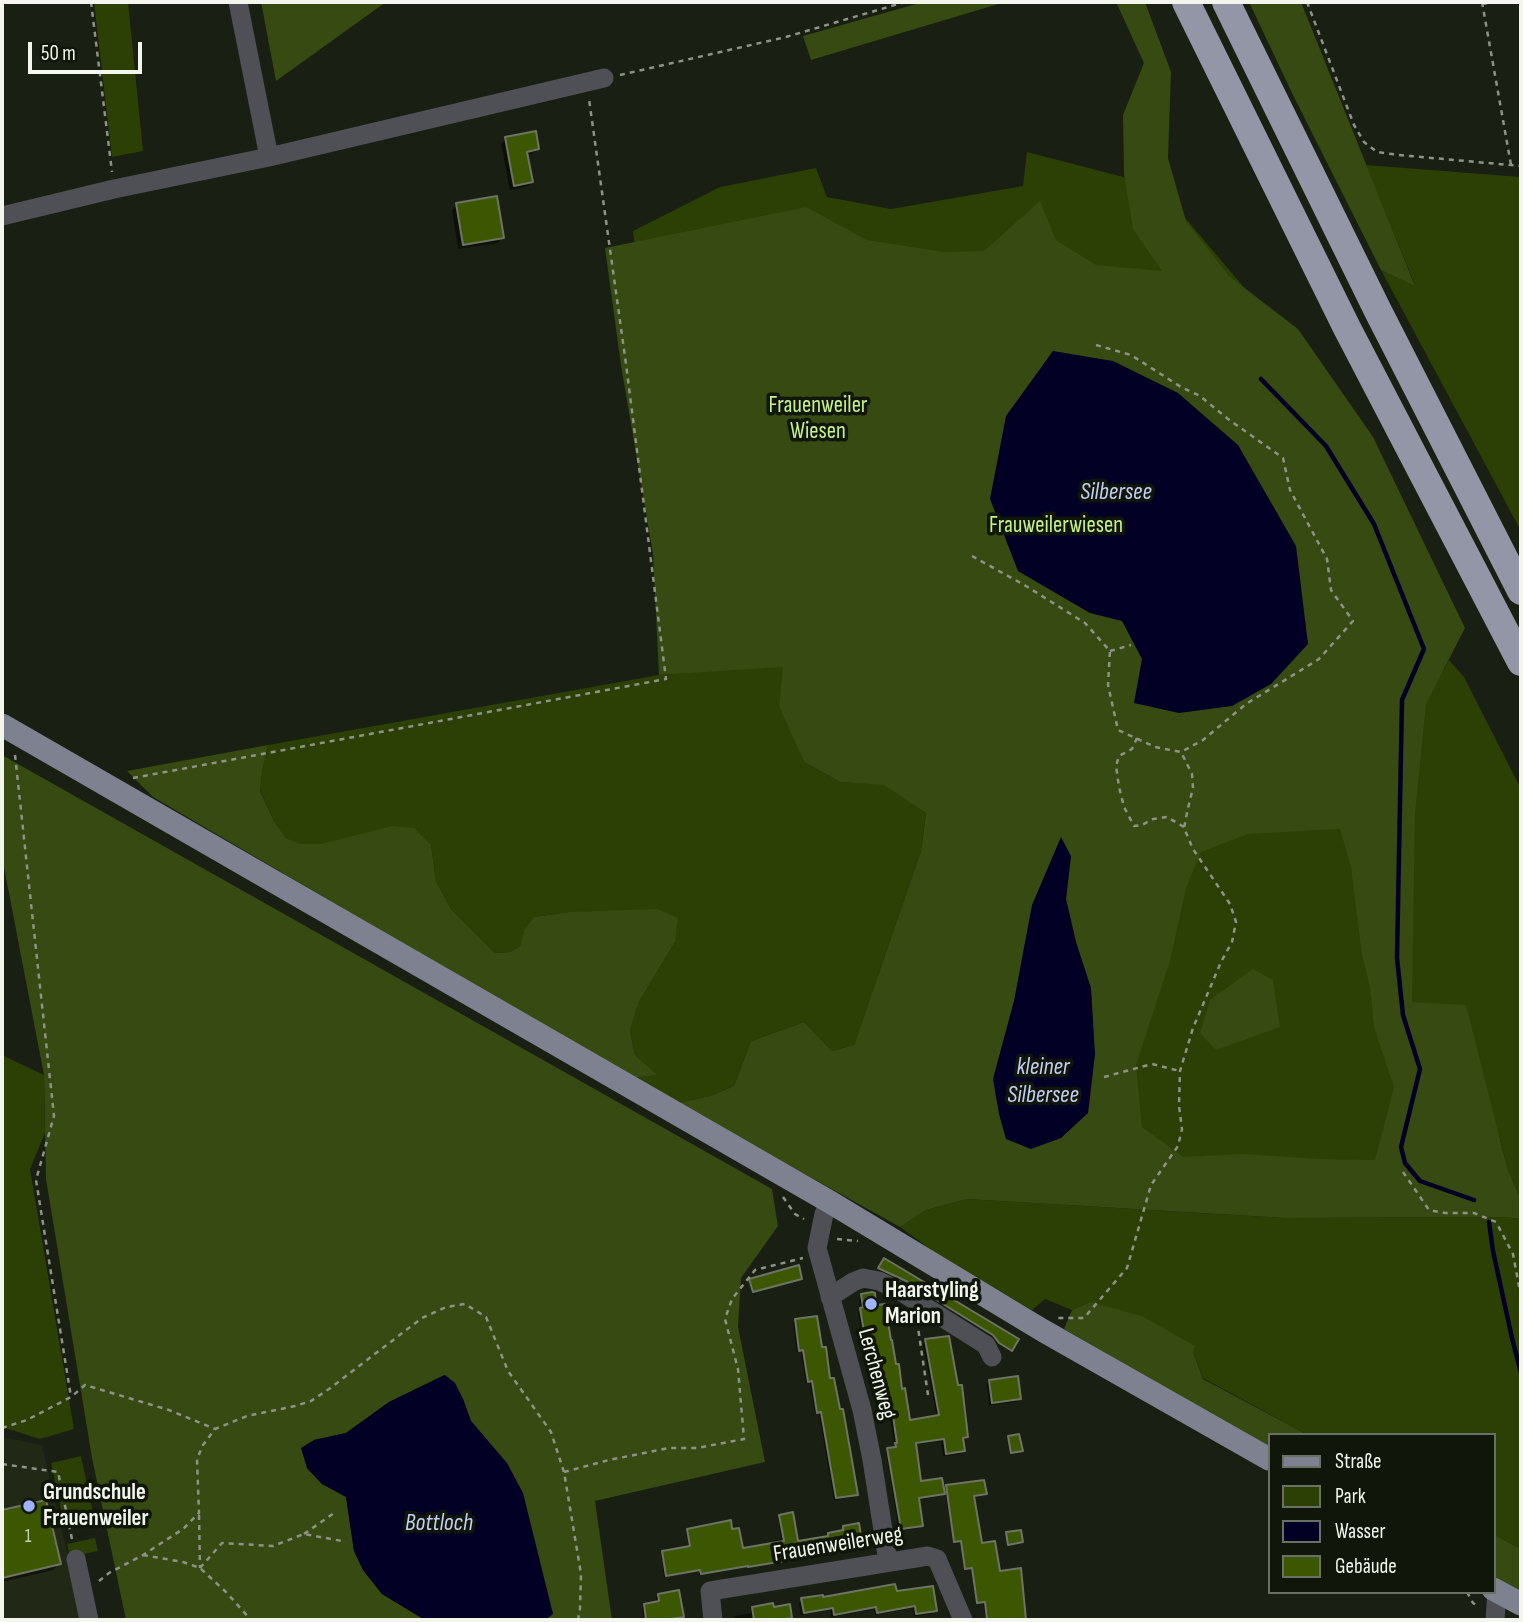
<!DOCTYPE html>
<html>
<head>
<meta charset="utf-8">
<style>
  body { margin:0 }
  #map { position:relative; width:1523px; height:1622px; overflow:hidden; background:#191f12; font-family:"Sofia Sans Condensed",sans-serif }
  canvas { display:block }
  .frame { position:absolute; inset:0; border:4px solid #f2f6ed; pointer-events:none }
  .legend { position:absolute; left:1268px; top:1433px; width:228px; height:161px; box-sizing:border-box; background:#101609; border:2px solid #6a7064; margin:0; padding:9px 12px; list-style:none; font-size:21px; color:#f2f6ed }
  .legend li { display:flex; align-items:center; gap:14px; height:35px }
  .legend b { width:35px; border:2px solid #6a7064 }
  .scale { position:absolute; left:28px; top:42px; width:114px; height:32px; box-sizing:border-box; border:4px solid #f2f6ed; border-top:0; padding-left:9px; font-size:21px; line-height:24px; white-space:nowrap; color:#f2f6ed; -webkit-text-stroke:5px #101609; paint-order:stroke }
</style>
</head>
<body>
<div id="map">
<canvas width="1523" height="1622"></canvas>
<div class="frame"></div>
<ul class="legend">
<li><b style="height:9px;background:#7e8290"></b>Straße</li>
<li><b style="height:19px;background:#2c3f05"></b>Park</li>
<li><b style="height:19px;background:#030025"></b>Wasser</li>
<li><b style="height:19px;background:#3c5601"></b>Gebäude</li>
</ul>
<div class="scale">50 m</div>
</div>
<script>
const context = document.querySelector('canvas').getContext('2d');
context.lineJoin = 'round';
function fillPath(path, color) {
  context.fillStyle = color;
  context.fill(path, 'evenodd');
}
function shape(rows) {
  const path = new Path2D();
  for (const r of rows) {
    path.moveTo(r[0], r[1]);
    for (let i = 2; i < r.length; i += 2) path.lineTo(r[i], r[i + 1]);
  }
  return path;
}
function trace(path, color, width, dash) {
  context.strokeStyle = color;
  context.lineWidth = width;
  context.lineCap = dash ? 'butt' : 'round';
  context.setLineDash(dash || []);
  context.stroke(path);
}
function label(font, color, halo, rows, align = 'center') {
  context.font = font + ' "Sofia Sans Condensed",sans-serif';
  context.lineWidth = 7;
  context.setLineDash([]);
  context.textBaseline = 'middle';
  context.strokeStyle = halo;
  context.fillStyle = color;
  for (const [text, x, y, turn = 0] of rows) {
    context.save();
    context.translate(x, y);
    context.rotate((+turn || 0) * Math.PI / 180);
    context.textAlign = isNaN(turn) ? turn : align;
    if (halo) context.strokeText(text, 0, 0);
    context.fillText(text, 0, 0);
    context.restore();
  }
}
const built = shape([
  [2,1437,42,1445,83,1620,2,1620]
]);
const green = shape([
  [94,2,128,2,143,151,112,157],
  [1027,152,1158,186,1253,298,1442,673,1449,660,1464,677,1521,789,1521,1201,1507,1167,1498,1131,1509,1196,908,1149,936,798,779,704,804,762,840,782,884,784,926,813,921,851,854,1045,832,1051,804,1022,751,1041,734,1086,710,1096,677,1103,634,1078,656,1075,635,1055,630,1031,639,1002,675,942,569,912,534,917,524,931,520,946,510,952,495,953,451,909,436,881,431,845,300,845,286,838,274,821,260,790,262,773,268,745,659,675,687,673,633,231,720,187,816,168,827,197,891,209,1023,186],
  [1366,165,1521,177,1521,531,1381,270,1415,285],
  [2,1055,44,1075,45,1133,30,1169,74,1429,40,1439,2,1427],
  [967,1199,1285,1218,1504,1217,1521,1219,1521,1549,1493,1534,1493,1435,1308,1435,1203,1378,1193,1352,1090,1302,1072,1310,1045,1299,1032,1310,937,1254,900,1227,926,1210],
  [81,1456,95,1522,65,1528,51,1463],
  [95,1538,98,1551,70,1557,67,1544]
]);
const forest = shape([
  [261,2,386,2,276,81],
  [923,2,1005,2,811,60,803,36],
  [1116,2,1145,2,1171,72,1168,158,1186,221,1229,276,1298,329,1373,437,1465,628,1426,704,1415,813,1412,1002,1466,1005,1507,1167,1521,1201,1521,1219,1504,1217,1285,1218,967,1199,926,1210,900,1227,677,1103,710,1096,734,1086,751,1041,804,1022,832,1051,854,1045,921,851,926,813,884,785,840,782,804,762,779,706,783,667,659,675,653,554,621,365,605,248,806,207,867,240,944,252,984,251,1040,201,1056,240,1096,265,1162,271,1133,229,1124,174,1123,115,1144,63],
  [1340,829,1351,867,1362,955,1370,987,1374,1027,1394,1087,1375,1160,1320,1159,1244,1154,1183,1157,1142,1127,1136,1065,1170,961,1186,888,1201,852,1248,834],
  [1071,856,1066,899,1076,942,1095,1054,1088,1112,1061,1138,993,1079,1014,1001],
  [1249,2,1301,2,1415,286,1381,270,1293,95],
  [268,745,262,773,260,791,274,821,286,838,300,844,321,844,392,826,414,828,431,845,436,881,451,909,495,953,510,952,520,946,524,930,534,917,569,912,658,909,678,918,675,942,639,1002,630,1031,635,1055,657,1075,634,1078,619,1070,153,797,127,771],
  [2,755,772,1189,778,1226,741,1278,738,1327,765,1462,595,1501,612,1620,545,1620,553,1613,487,1440,471,1421,463,1399,444,1375,389,1402,346,1433,314,1440,307,1468,322,1484,346,1496,354,1551,363,1570,382,1594,425,1620,126,1620,92,1458,46,1179,44,1075,2,857],
  [1253,969,1273,980,1280,1027,1216,1050,1200,1033,1210,1000],
  [1090,1302,1142,1316,1195,1346,1193,1352,1203,1379,1308,1435,1269,1435,1269,1447,1064,1329,1072,1310],
  [1493,1534,1521,1549,1521,1592,1493,1576]
]);
const water = shape([
  [1053,351,1113,361,1178,393,1238,445,1296,546,1308,644,1271,684,1232,706,1179,713,1134,703,1142,659,1122,621,1090,613,1018,571,990,499,1006,416],
  [1061,837,1071,856,1066,899,1076,942,1091,988,1095,1054,1088,1113,1061,1138,1031,1149,1006,1139,999,1114,993,1079,1014,1001,1032,905],
  [445,1375,455,1383,463,1399,471,1421,507,1463,523,1493,553,1614,545,1620,425,1620,382,1594,363,1570,354,1551,346,1497,322,1484,307,1468,301,1448,314,1440,346,1433,389,1402]
]);
const shadow = shape([
  [506,139,537,149,532,154,526,155,532,182,526,187,510,190,501,144],
  [457,205,502,238,497,243,458,249,452,210],
  [883,1262,1016,1340,1010,1351,998,1344,992,1335,905,1281,879,1270],
  [862,1296,875,1307,908,1422,937,1418,923,1344,925,1341,947,1338,966,1437,963,1440,963,1451,960,1454,943,1456,941,1441,914,1445,920,1483,943,1491,947,1487,985,1494,983,1496,973,1497,980,1545,998,1573,1019,1570,1025,1620,986,1620,983,1603,976,1604,971,1569,964,1570,960,1542,953,1543,945,1491,940,1496,917,1500,922,1525,919,1528,899,1531,886,1452,895,1446,890,1418,882,1419,878,1394,876,1394,872,1369,870,1370,866,1345,864,1346,858,1312,860,1310,859,1299],
  [795,1321,829,1380,856,1494,853,1497,834,1500,819,1414,815,1414,810,1383,806,1383,801,1352,797,1352,793,1323],
  [990,1381,1019,1399,1016,1402,989,1405,987,1384],
  [45,1502,59,1564,53,1570,2,1582,2,1512],
  [780,1516,796,1543,842,1532,844,1528,861,1548,859,1550,699,1575,699,1571,664,1577,661,1555,663,1552,689,1548,686,1533,688,1531,731,1531,742,1550,782,1543,778,1518],
  [678,1592,683,1620,644,1620,642,1608,644,1605,657,1603,656,1598,659,1595],
  [895,1593,935,1611,932,1614,914,1616,913,1608,875,1615,874,1609,831,1617,830,1610,801,1615,799,1603,802,1600],
  [753,1608,772,1609,791,1617,785,1620,733,1620,735,1616,751,1613,751,1610]
]);
const stream = shape([
  [1261,379,1326,446,1374,524,1424,649,1402,700,1397,958,1403,1015,1420,1069,1401,1147,1405,1163,1420,1181,1474,1200],
  [1489,1222,1493,1251,1512,1338,1521,1373]
]);
const building = shape([
  [536,131,539,149,527,152,533,182,514,186,505,137,536,131],
  [497,196,504,238,463,245,456,203,497,196],
  [884,1258,1019,1339,1012,1351,999,1343,993,1335,906,1281,878,1268,884,1258],
  [799,1265,802,1279,753,1292,749,1279,799,1265],
  [872,1292,875,1293,876,1305,885,1304,891,1340,892,1340,896,1364,899,1364,902,1389,905,1388,910,1420,939,1415,925,1339,949,1336,958,1385,962,1385,968,1437,963,1438,965,1451,946,1454,944,1439,916,1443,921,1481,942,1478,945,1494,919,1498,923,1526,901,1529,887,1448,896,1447,895,1443,897,1443,893,1416,884,1418,880,1392,878,1392,874,1368,872,1368,868,1343,866,1344,860,1308,863,1307,861,1294,872,1292],
  [817,1316,822,1347,826,1347,830,1378,834,1378,840,1409,843,1409,858,1495,836,1498,821,1412,817,1413,812,1381,808,1382,803,1350,799,1351,795,1319,817,1316],
  [1018,1376,1021,1399,992,1403,989,1380,1018,1376],
  [1019,1434,1023,1451,1011,1453,1008,1436,1019,1434],
  [984,1480,987,1494,974,1496,982,1543,995,1541,1000,1571,1021,1568,1026,1620,987,1620,985,1602,977,1603,972,1568,965,1569,961,1541,954,1542,946,1485,984,1480],
  [46,1500,61,1564,2,1578,2,1510,46,1500],
  [793,1512,798,1541,828,1536,828,1533,843,1530,843,1526,859,1523,863,1548,748,1567,748,1566,701,1574,700,1570,666,1576,662,1551,690,1546,687,1529,731,1520,732,1529,739,1528,743,1548,784,1541,779,1515,793,1512],
  [1021,1530,1023,1542,1008,1545,1006,1532,1021,1530],
  [895,1584,897,1591,933,1586,937,1611,916,1614,915,1606,877,1613,876,1607,834,1615,833,1608,804,1613,801,1598,823,1595,823,1597,895,1584],
  [679,1590,684,1617,665,1620,646,1620,644,1604,659,1601,658,1594,679,1590],
  [773,1603,774,1607,790,1604,792,1618,780,1620,754,1620,752,1607,773,1603]
]);
const path = shape([
  [91,2,112,172],
  [1307,2,1354,125,1364,142,1377,152,1399,155,1521,166],
  [1482,2,1511,165],
  [1482,4,1494,2],
  [620,75,786,37,905,2],
  [1096,345,1131,355,1181,387,1200,396,1228,419,1283,458,1290,490,1327,559,1331,590,1353,621,1319,659,1246,704,1203,740,1181,752],
  [972,556,1026,586,1085,623,1110,651,1108,685,1118,730,1155,747,1181,752,1192,774,1193,788,1188,808,1184,828,1193,849,1230,904,1236,922,1232,942,1221,962,1193,1028,1180,1071,1179,1106,1182,1129,1178,1146,1151,1185,1127,1268,1084,1318,1058,1318],
  [1110,651,1131,645],
  [1137,738,1132,749,1119,756,1116,766,1119,787,1124,807,1134,826,1142,825,1153,819,1167,817,1184,827],
  [15,755,54,1116,36,1180,71,1397],
  [133,778,666,679,626,364,589,99],
  [1104,1077,1152,1064,1180,1071],
  [1403,1172,1429,1210,1445,1213,1474,1213,1496,1222,1513,1254,1521,1297],
  [783,1197,795,1214,804,1219],
  [837,1239,858,1241],
  [917,1321,928,1395],
  [2,1428,27,1420,71,1397,85,1385,169,1410,215,1429],
  [2,1464,58,1472,73,1544],
  [564,1472,609,1460,669,1448,697,1448,744,1439,738,1369,725,1319,732,1299,755,1270,803,1258],
  [199,1515,200,1568],
  [304,1534,334,1513],
  [143,1555,183,1562,200,1568,226,1592,251,1620],
  [200,1568,222,1543,273,1546,304,1534,342,1541],
  [99,1581,109,1573,143,1555,183,1529,199,1513,197,1459,203,1445,215,1429,247,1416,295,1406,311,1401,329,1389,422,1318,446,1307,465,1304,486,1317,508,1371,551,1432,564,1472,581,1574,580,1609,578,1620],
  [1467,1592,1473,1603,1478,1606]
]);
const minor = shape([
  [238,2,269,157],
  [2,216,114,189,269,157,604,78],
  [830,1202,824,1214,817,1248,862,1410,872,1460,888,1562],
  [830,1297,853,1282,863,1278,879,1281,900,1291,986,1345,992,1357],
  [76,1559,89,1620],
  [713,1620,710,1591,928,1556,937,1559,963,1620],
  [1495,1620,1497,1591]
]);
const major = shape([
  [2,725,830,1202,1042,1330,1269,1459],
  [1493,1589,1521,1604]
]);
const highway = shape([
  [1186,2,1347,328,1521,662],
  [1226,2,1378,311,1521,591]
]);
const markers = [
  [871,1304,7,"#a0b3fd"],
  [29,1506,7,"#a0b3fd"]
];
const numberNames = [
  ["1",28,1537]
];
const parkNames = [
  ["Frauenweiler",818,406],
  ["Wiesen",818,432],
  ["Frauweilerwiesen",1056,526]
];
const poiNames = [
  ["Haarstyling",885,1291],
  ["Marion",885,1317],
  ["Grundschule",43,1493],
  ["Frauenweiler",43,1519]
];
const streetNames = [
  ["Lerchenweg",876,1374,75],
  ["Frauenweilerweg",838,1545,-9]
];
const waterNames = [
  ["Silbersee",1116,493],
  ["kleiner",1043,1068],
  ["Silbersee",1043,1096],
  ["Bottloch",439,1524]
];
fillPath(built, '#212916');
fillPath(green, '#2c3f05');
fillPath(forest, '#364a11');
fillPath(water, '#030025');
fillPath(shadow, '#0007');
trace(stream, '#030025', 4.5);
fillPath(building, '#3c5601');
trace(building, '#6d7464', 2);
trace(path, '#8e9388', 2.5, [5, 5]);
trace(minor, '#4e5056', 19);
trace(major, '#7e8290', 23);
trace(highway, '#9296a7', 28);
for (const [x, y, r, color] of markers) {
  const dot = new Path2D();
  dot.arc(x, y, r, 0, 2 * Math.PI);
  context.fillStyle = color;
  context.fill(dot);
  trace(dot, '#101609', 2.5);
}
label('19px', '#c4ceb2', null, numberNames);
label('23px', '#c8f18b', '#101609', parkNames);
label('bold 23px', '#f2f6ed', '#101609', poiNames, 'left');
label('23px', '#f2f6ed', '#101609', streetNames);
label('italic 24px', '#c3cef4', '#101609', waterNames);
</script>
</body>
</html>
